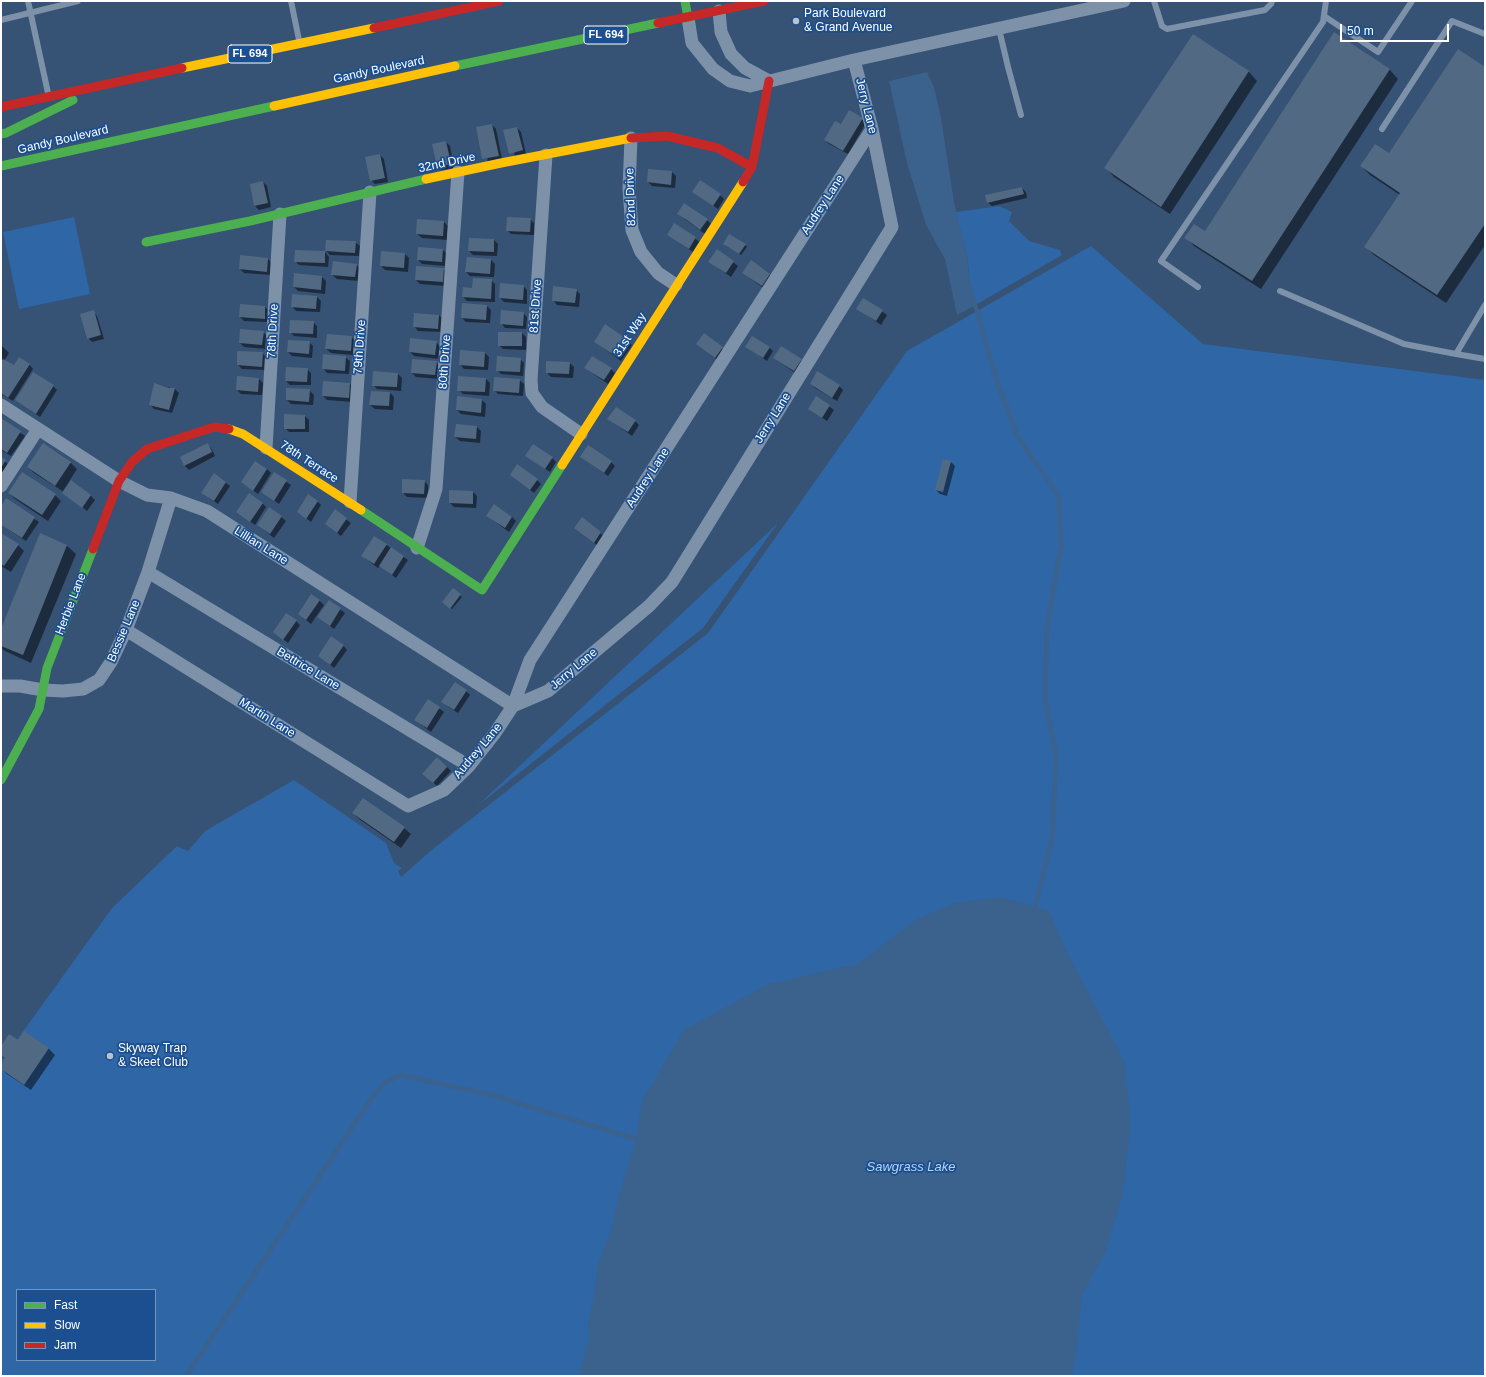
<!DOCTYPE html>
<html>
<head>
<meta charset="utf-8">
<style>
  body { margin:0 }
  #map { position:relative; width:1486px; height:1377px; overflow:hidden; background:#365274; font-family:Helvetica,sans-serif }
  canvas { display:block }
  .frame { position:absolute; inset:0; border:2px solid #fff; pointer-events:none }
  .legend { position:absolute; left:16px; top:1289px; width:140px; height:72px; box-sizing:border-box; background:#1b4f8f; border:1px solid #7695bc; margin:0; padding:5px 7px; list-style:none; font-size:12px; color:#fff }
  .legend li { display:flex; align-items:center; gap:8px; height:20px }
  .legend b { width:20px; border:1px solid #7695bc }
  .scale { position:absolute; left:1340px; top:24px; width:109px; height:18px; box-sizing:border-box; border:2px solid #fff; border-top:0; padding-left:5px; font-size:12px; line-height:14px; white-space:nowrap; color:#fff; -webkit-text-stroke:3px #1b4f8f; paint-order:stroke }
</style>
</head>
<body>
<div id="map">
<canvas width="1486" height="1377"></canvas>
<div class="frame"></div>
<ul class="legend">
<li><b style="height:5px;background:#4caf50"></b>Fast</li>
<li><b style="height:5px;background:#ffc107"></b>Slow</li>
<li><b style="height:5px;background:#c62828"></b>Jam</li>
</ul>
<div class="scale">50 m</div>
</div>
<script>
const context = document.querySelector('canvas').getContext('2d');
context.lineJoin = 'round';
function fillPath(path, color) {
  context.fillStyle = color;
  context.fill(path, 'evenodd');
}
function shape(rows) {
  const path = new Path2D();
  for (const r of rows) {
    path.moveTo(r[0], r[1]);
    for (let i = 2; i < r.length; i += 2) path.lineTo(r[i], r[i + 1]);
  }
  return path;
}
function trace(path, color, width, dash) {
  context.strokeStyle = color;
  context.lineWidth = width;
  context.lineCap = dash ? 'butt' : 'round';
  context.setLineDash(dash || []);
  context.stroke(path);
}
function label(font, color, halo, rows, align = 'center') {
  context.font = font + ' Helvetica,sans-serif';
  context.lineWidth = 3.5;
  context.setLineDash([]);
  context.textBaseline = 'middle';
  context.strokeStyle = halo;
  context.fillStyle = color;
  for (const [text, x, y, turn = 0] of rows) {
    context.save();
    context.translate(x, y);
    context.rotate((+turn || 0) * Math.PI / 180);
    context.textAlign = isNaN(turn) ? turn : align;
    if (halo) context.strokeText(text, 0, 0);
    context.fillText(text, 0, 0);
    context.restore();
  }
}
const green = shape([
  [999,206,1012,212,1009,221,1029,241,1060,250,1062,255,972,307,967,255,956,212],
  [74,217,90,294,19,309,3,232],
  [1091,246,1203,344,1485,380,1485,1376,1,1376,1,1062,112,908,177,846,188,851,205,831,294,780,386,843,394,863,402,868,398,871,401,877,434,848,708,633,907,351],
  [17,1290,155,1290,155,1360,17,1360],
  [778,523,703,628,476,807]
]);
const water = shape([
  [927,72,934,87,941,118,954,202,967,255,972,307,957,315,945,259,926,225,907,163,889,81],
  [1000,897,1049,911,1066,950,1124,1061,1131,1124,1122,1197,1105,1252,1082,1295,1076,1352,1072,1376,579,1376,589,1336,588,1321,593,1304,598,1265,612,1227,619,1196,636,1139,642,1101,684,1030,769,984,858,964,917,919,955,903]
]);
const shadow = shape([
  [1334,33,1390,70,1398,79,1261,289,1194,246,1186,237,1205,232],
  [1193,35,1249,72,1257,81,1170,214,1114,177,1106,168],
  [1485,69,1485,245,1446,303,1374,255,1366,247,1400,195,1370,175,1361,166,1389,154],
  [862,119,866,123,848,154,829,144,825,140],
  [492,125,496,129,502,159,487,163],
  [517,128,521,132,526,154,514,157],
  [446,142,450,146,454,168,442,170,438,166],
  [380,155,384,159,388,182,375,184,371,180],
  [672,172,676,176,675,188,652,186,648,182],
  [263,182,267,186,271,207,259,210,255,206],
  [1022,188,1026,192,1027,198,992,206,987,202],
  [693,192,720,195,724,199,718,209],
  [678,214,707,220,711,224,705,234],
  [530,219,534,223,534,235,511,234,507,230],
  [444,222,448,226,447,240,422,238,417,234],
  [668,235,695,238,699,242,693,252],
  [494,240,498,244,497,256,473,255,469,251],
  [355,242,360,246,359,256,330,255,326,251],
  [745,245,747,247,741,255,726,246],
  [443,250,447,254,446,266,422,264,418,260],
  [717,250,738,266,731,277,710,262],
  [325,252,329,257,328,267,299,265,295,261],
  [405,254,409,258,408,272,385,270,381,266],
  [241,256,268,259,272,263,271,275,244,273,240,269],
  [491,260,495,264,494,277,470,276,466,272],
  [356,264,360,269,359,281,337,279,332,275],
  [443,269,447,273,446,286,420,284,416,280],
  [743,273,769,274,773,279,766,290],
  [322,277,326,281,325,294,298,291,294,287],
  [491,280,495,284,495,302,467,301,463,297,473,289],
  [501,284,523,286,527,290,527,304,504,302,500,298],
  [576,290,580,294,579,307,557,305,553,300],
  [317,297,321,301,320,312,296,311,292,306],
  [864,299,887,315,881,325,858,309],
  [487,306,491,310,490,323,466,322,462,318],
  [265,307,269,311,268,322,244,321,240,317],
  [93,312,97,316,104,339,92,342,88,338],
  [523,313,527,317,526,329,505,328,501,323],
  [439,315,443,320,442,332,418,331,414,326],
  [313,322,317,326,317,338,294,336,290,332],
  [605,326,632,345,621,361,595,342],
  [263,332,267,336,266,349,244,347,240,343],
  [522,333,526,337,526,350,503,349,499,345],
  [704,335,727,352,720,362,697,344],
  [351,337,356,341,354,355,331,353,326,349],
  [411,339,436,342,440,346,439,359,414,356,410,352],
  [309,342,313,346,312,358,292,356,288,352],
  [1,345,9,353,4,361,14,367,29,364,33,369,13,401,1,394],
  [747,347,769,347,773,351,767,361],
  [461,352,485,353,489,357,488,370,464,369,460,364],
  [262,353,266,357,266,370,242,369,238,365],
  [345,357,350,361,349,374,327,373,323,368],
  [774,358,801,360,805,364,798,375],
  [520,359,524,363,523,376,501,374,497,370],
  [436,362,440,366,439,379,416,377,412,373],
  [547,362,570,363,574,367,573,378,551,377,547,373],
  [585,368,611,369,615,373,608,384],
  [307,369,311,373,311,385,290,385,286,381],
  [398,374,402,378,401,391,377,389,373,385],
  [259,379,263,383,262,395,241,394,237,390],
  [486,379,490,383,489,396,463,394,459,390],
  [519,380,524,384,523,396,498,394,494,390],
  [349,383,354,388,353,402,327,400,323,396],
  [154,384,175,389,179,393,172,413,154,409,150,404],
  [811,384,839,386,843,390,837,401,815,388],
  [53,386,57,390,40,417,16,400],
  [309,390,314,395,313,405,291,404,287,400],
  [390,393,394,397,393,410,375,409,370,405],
  [816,397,834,410,827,421,809,409],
  [482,400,486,404,485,417,461,414,457,410],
  [305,416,309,420,309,432,289,432,285,428],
  [1,419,25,436,11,456,1,450],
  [609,419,635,421,639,425,632,436],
  [477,427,481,431,480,443,460,441,455,437],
  [207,444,211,448,215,456,189,470,185,466,181,458],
  [527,456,552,458,556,462,550,472],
  [581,457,611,462,615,466,608,476],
  [1,458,9,465,1,478],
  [951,462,955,466,947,496,940,494,936,490],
  [71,463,77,469,63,491,64,492,72,481,91,496,95,500,87,511,64,492,34,473,28,467],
  [267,469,271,473,258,494,242,482],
  [274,474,291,485,279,504,263,492],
  [214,475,230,486,218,504,202,493],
  [511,475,537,480,541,484,534,493],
  [424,481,428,485,428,498,407,497,403,493],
  [473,492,477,496,476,508,454,507,450,503],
  [9,493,55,495,61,501,48,521,15,499],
  [7,500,39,522,26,541,1,525,1,508],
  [317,501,321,505,311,522,298,512],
  [262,503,266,507,255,525,237,512],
  [270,508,286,521,274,538,258,525],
  [335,511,351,523,341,536,326,524],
  [487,516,512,517,516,521,509,532],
  [582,519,605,537,598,546,575,528],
  [1,534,18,545,24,551,11,572,1,566],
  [40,535,67,546,76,554,31,663,5,651,1,648,1,631],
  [375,537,408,560,396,578,380,566,378,568,362,556],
  [453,589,462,597,452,609,445,604],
  [319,600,324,605,311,624,299,614],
  [329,601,345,613,334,629,319,617],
  [296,621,300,625,288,643,274,632],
  [343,645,347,650,334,668,319,656],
  [466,691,470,695,458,713,447,706],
  [428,700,444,712,431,732,415,720],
  [447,767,451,771,437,786,428,778],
  [363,799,404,828,411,834,401,848,359,819,353,813],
  [24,1032,49,1049,55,1055,31,1090,7,1074,1,1068,6,1059,1,1055,1,1048,18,1041]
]);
const stream = shape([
  [969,284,997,382,1018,437,1059,497,1061,546,1047,628,1045,698,1056,754,1052,839,1035,907],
  [186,1376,371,1099,384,1083,401,1075,491,1095,636,1139]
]);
const building = shape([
  [1334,32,1390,69,1252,281,1184,238,1194,224,1205,231],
  [1193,34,1249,71,1161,207,1104,168],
  [1458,49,1485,67,1485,224,1437,295,1364,247,1400,193,1360,166,1375,144,1389,153],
  [849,110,863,118,843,151,824,140,835,121,841,124],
  [492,124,499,156,482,159,476,127],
  [517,127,523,150,509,154,503,130],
  [446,141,451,164,437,167,432,144],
  [380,154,385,178,370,181,365,157],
  [648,169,672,171,671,185,647,182],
  [700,180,721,194,713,206,692,192],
  [263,181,268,203,254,206,250,184],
  [1022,187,1024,194,987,203,985,195],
  [684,203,708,219,700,230,687,220,677,214],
  [507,217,531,218,530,232,506,231],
  [417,219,444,221,443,236,416,234],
  [674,223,696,237,689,249,667,235],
  [729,234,746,244,739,254,723,244],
  [469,238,494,239,494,252,468,251],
  [326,240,356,241,355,253,325,251],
  [418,247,443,249,442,262,417,260],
  [717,249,734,261,726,273,708,262],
  [295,250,325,251,325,263,294,262],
  [381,251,405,253,404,268,380,266],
  [240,255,268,258,267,272,239,269],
  [467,257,491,259,490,274,465,272],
  [751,260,770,274,762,286,742,273],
  [333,261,357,264,355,277,331,275],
  [416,266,444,268,443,282,415,280],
  [294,273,322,276,321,290,293,287],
  [473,278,492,279,491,299,462,297,463,287,472,288],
  [500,283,524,285,523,300,499,298],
  [553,286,577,289,575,303,552,301],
  [292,294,317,296,316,309,291,307],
  [863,298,883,310,876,321,856,309],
  [462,303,487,305,486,320,461,318],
  [240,304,265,306,265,319,239,317],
  [94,310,101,335,87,339,80,314],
  [501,310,524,312,523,326,500,324],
  [414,313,439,315,438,329,413,327],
  [290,320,314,321,313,334,289,333],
  [605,324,628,340,617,357,594,342],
  [240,329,264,331,262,345,239,343],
  [498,332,522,332,522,346,498,346],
  [704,333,723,347,715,358,696,344],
  [327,334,352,336,351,351,325,349],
  [752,336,770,347,763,358,745,347],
  [410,338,437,341,435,355,409,352],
  [288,340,310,341,309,354,287,352],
  [781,346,802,359,794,371,773,358],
  [460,350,485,352,484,367,459,365],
  [237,351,263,352,262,367,237,365],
  [323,354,346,356,345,371,322,369],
  [497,356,521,358,520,372,496,371],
  [592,356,612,368,604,380,584,368],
  [19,357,30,364,8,398,1,393,1,362,3,359,14,365],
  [412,359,437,361,435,375,411,373],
  [546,361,570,362,569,374,546,373],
  [286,367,308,368,307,382,285,381],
  [373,371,398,373,397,387,372,386],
  [817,371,840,385,832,398,810,384],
  [33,372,54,385,36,414,15,400],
  [237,376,259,378,258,392,236,390],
  [458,376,486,378,485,392,457,391],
  [494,377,520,379,519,393,493,391],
  [323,381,350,383,349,398,322,396],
  [154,383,169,388,175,388,169,410,149,405],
  [286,388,310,389,309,402,286,400],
  [371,391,390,392,389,406,369,405],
  [457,396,482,399,481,413,456,410],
  [816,396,830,405,822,418,808,409],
  [616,407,636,420,628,432,607,419],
  [284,414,305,415,305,429,284,429],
  [1,418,21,431,7,453,1,449],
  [456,424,477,426,476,439,454,437],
  [43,443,71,462,55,486,27,467],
  [208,443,212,452,184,466,180,457],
  [533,444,553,457,545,469,525,456],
  [588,445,612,461,604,473,580,457],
  [1,457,6,460,1,468],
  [943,459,951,461,943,492,935,490],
  [255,461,267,469,253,491,241,482],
  [517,464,538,479,530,490,510,475],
  [22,472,56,494,42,515,8,493],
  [274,472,287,480,274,501,261,492],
  [214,473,226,482,214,501,201,493],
  [402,479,425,480,424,494,402,493],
  [71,480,91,495,82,508,62,493],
  [449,490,473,491,473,504,449,503],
  [249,493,263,503,250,522,236,512],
  [308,494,318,501,306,519,297,512],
  [6,498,35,517,22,538,1,525,1,507],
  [494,504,512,517,505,528,486,516],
  [269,507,282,516,270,534,257,525],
  [335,509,347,518,337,533,325,524],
  [582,517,601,532,594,543,574,528],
  [1,533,19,544,4,566,1,564],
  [40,533,67,545,23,655,1,646,1,629],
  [374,536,387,544,374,564,361,556],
  [391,547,404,556,392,575,379,566],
  [453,588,461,594,450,609,442,602],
  [311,594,320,600,306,620,298,614],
  [329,600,341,608,330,626,317,617],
  [286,613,297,620,283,640,273,632],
  [331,636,344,645,330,665,318,656],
  [455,682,467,690,454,710,441,702],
  [428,699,440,707,427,728,414,720],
  [437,757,447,767,433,783,422,774],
  [363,798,405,827,394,842,352,813],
  [24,1031,49,1048,24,1085,1,1069,1,1064,5,1058,1,1055,1,1046,9,1034,18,1040]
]);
const lane = shape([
  [28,1,48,93],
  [291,1,299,40],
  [1154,1,1162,26,1167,29,1265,10,1271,4,1272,1],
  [1324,16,1378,52,1412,1],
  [1,20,78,1],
  [999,29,1008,67,1021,115],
  [1382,129,1452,21,1485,34],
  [1198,287,1161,261,1323,22,1326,1],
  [1280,291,1404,344,1456,354,1485,305],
  [1456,354,1485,359]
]);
const street = shape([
  [719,11,721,32,731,54,745,68,769,81],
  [688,18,692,43,713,69,730,81,750,86,854,60,1124,1],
  [631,138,629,189,632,230,641,252,658,273,676,285],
  [546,155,531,380,532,393,542,407,581,434],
  [1,405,119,481,147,495,171,498,207,511,513,706],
  [266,448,280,214],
  [1,486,38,429],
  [350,502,370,192],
  [417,548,436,489,458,172],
  [148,572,469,766],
  [126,630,408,806,444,790,469,766,495,733,513,706,530,660,872,129],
  [1,686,20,686,43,690,63,691,83,689,99,680,111,662,126,630,148,572,171,498],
  [513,706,548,691,649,606,672,582,892,227,872,129,854,60]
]);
const fast = shape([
  [685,1,688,18],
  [455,66,658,23],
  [1,134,6,133,73,100],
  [1,166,274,106],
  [146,242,250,221,426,179],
  [361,510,482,590,562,465],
  [1,780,39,709,47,668,93,549]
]);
const slow = shape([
  [182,68,374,28],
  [274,106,455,66],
  [426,179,501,163,631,138],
  [229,429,243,434,361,510],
  [562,465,743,182]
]);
const jam = shape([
  [658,23,764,1],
  [374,28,499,1],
  [1,107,182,68],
  [631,138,667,136,718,148,752,167],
  [743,182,752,167,769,81],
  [93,549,119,481,132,462,147,449,214,427,229,429]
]);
const markers = [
  [796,21,4,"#b9c2ce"],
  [110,1056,4,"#b9c2ce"]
];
const shields = [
  [606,35,44],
  [250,54,44]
];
const shieldNames = [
  ["FL 694",606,35],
  ["FL 694",250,54]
];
const poiNames = [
  ["Park Boulevard",804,14],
  ["& Grand Avenue",804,28],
  ["Skyway Trap",118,1049],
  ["& Skeet Club",118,1063]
];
const streetNames = [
  ["Gandy Boulevard",379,70,-12],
  ["Jerry Lane",866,106,76],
  ["Gandy Boulevard",63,140,-13],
  ["32nd Drive",447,163,-12],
  ["82nd Drive",631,197,-92],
  ["Audrey Lane",823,205,-57],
  ["81st Drive",536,306,-86],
  ["78th Drive",273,331,-87],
  ["31st Way",630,335,-57],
  ["79th Drive",360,347,-86],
  ["80th Drive",445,362,-86],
  ["Jerry Lane",773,418,-58],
  ["78th Terrace",309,462,33],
  ["Audrey Lane",648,478,-57],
  ["Lillian Lane",261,546,32],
  ["Herbie Lane",71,604,-69],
  ["Bessie Lane",124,631,-67],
  ["Bettrice Lane",308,669,31],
  ["Jerry Lane",574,669,-40],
  ["Martin Lane",267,718,32],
  ["Audrey Lane",478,751,-50]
];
const waterNames = [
  ["Sawgrass Lake",911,1167]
];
fillPath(green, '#2f66a5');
fillPath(water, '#3b618d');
fillPath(shadow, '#0007');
trace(stream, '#3b618d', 4.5);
fillPath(building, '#526984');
trace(lane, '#7d92a8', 6);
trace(street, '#7d92a8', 13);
trace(fast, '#4caf50', 9);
trace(slow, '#ffc107', 9);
trace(jam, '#c62828', 9);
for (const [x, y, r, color] of markers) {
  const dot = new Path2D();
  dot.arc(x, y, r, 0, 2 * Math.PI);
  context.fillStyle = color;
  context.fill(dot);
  trace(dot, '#1b4f8f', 1.5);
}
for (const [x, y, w] of shields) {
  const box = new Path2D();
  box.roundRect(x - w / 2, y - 9, w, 18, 3);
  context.fillStyle = '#1b4f8f';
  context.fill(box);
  trace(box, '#fff', 1);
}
label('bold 11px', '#fff', null, shieldNames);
label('12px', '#fff', '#1b4f8f', poiNames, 'left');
label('12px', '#fff', '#1b4f8f', streetNames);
label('italic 13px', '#b5d3f5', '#1b4f8f', waterNames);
</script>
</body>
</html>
